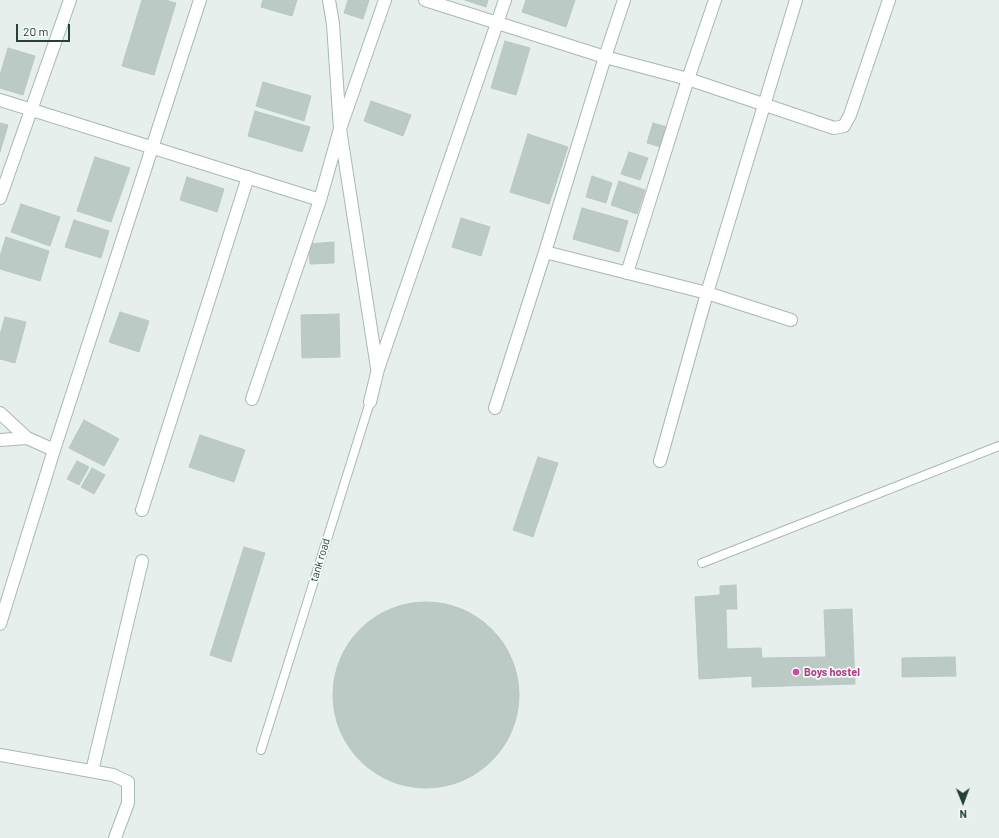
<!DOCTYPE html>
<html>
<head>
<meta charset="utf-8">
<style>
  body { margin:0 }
  #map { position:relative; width:999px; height:838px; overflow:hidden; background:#e6efeb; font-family:Barlow,sans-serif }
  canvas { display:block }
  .north { position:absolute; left:943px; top:782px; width:40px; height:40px; -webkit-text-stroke:3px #f7fbf9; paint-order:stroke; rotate:179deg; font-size:11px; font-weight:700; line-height:16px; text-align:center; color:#24423a }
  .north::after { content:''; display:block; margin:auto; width:14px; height:18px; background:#24423a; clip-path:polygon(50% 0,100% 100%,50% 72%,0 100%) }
  .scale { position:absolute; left:16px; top:24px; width:54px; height:18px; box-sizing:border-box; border:2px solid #24423a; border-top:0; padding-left:5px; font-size:12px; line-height:14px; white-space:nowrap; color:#24423a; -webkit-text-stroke:3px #f7fbf9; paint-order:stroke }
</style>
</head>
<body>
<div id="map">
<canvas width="999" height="838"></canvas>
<div class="north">N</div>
<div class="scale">20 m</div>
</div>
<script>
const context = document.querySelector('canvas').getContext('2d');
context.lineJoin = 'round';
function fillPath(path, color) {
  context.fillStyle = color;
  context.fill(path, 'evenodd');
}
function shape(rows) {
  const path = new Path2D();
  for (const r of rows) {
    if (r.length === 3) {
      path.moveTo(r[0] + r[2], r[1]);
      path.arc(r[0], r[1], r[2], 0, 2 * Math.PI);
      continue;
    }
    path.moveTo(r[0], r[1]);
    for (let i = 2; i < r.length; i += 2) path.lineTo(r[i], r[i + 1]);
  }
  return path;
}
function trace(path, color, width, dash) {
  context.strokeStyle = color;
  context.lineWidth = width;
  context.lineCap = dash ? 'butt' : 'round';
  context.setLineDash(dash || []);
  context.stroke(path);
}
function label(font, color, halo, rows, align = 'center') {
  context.font = font + ' Barlow,sans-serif';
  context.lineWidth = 3.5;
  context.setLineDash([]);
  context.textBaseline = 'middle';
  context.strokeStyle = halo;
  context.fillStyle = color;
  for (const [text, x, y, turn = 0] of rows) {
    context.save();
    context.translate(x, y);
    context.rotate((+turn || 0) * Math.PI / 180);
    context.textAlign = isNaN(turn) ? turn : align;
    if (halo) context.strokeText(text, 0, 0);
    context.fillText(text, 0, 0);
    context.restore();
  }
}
const building = shape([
  [142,0,165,0,176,3,154,75,122,66,142,0],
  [263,0,297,0,292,16,261,7,263,0],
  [348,0,369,0,363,19,344,13,348,0],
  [465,0,488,0,486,7,465,0],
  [526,0,575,0,566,27,522,12,526,0],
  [505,41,530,48,516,95,491,88,505,41],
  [8,48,35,56,23,95,0,88,0,75,8,48],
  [263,82,311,96,304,121,256,106,263,82],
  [371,101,411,115,403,136,364,121,371,101],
  [255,111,310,127,302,152,248,136,255,111],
  [0,123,8,125,0,152,0,123],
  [653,123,667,127,661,147,647,143,653,123],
  [528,134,568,147,549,204,510,192,528,134],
  [629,152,648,158,640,180,621,174,629,152],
  [95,157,130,168,111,222,77,211,95,157],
  [592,176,612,183,606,203,586,197,592,176],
  [187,177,224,189,217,212,180,200,187,177],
  [619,181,645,190,637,214,611,205,619,181],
  [21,204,60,217,50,246,11,232,21,204],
  [582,208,628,221,619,252,573,239,582,208],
  [461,218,490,227,481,256,452,247,461,218],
  [74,220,109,231,101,258,65,247,74,220],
  [6,237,49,251,40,281,0,269,0,256,6,237],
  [334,242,334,263,310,264,309,244,334,242],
  [120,312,149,321,139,352,109,342,120,312],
  [339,314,340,357,302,358,301,315,339,314],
  [5,317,26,322,15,363,0,359,0,335,5,317],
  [84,420,119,439,104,466,69,448,84,420],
  [200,435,245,450,234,482,189,467,200,435],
  [538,457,558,463,533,537,513,530,538,457],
  [77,461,89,467,79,485,67,479,77,461],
  [92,468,105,475,94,494,81,487,92,468],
  [244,547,265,553,231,662,210,655,244,547],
  [736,585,737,609,726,609,727,649,761,648,762,658,826,657,824,610,852,609,855,684,752,687,752,676,699,679,695,597,720,595,720,586,736,585],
  [426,695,93],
  [955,657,956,676,902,677,902,658,955,657]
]);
const lane = shape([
  [702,563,999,446],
  [261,750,370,402]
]);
const street = shape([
  [329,0,333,24,340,129,377,368],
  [425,0,605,57,688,79,834,128,844,126,850,115,889,0],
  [0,100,320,200],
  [0,198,70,0],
  [545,252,707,293,791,320],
  [627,273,688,79,715,0],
  [252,399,320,200,340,129,385,0],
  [370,402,378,369,505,0],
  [495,408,545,252,605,57,624,0],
  [0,413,27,438,54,450],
  [0,440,27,438],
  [660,461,707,293,796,0],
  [142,510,248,177],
  [0,624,54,450,200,0],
  [0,755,113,775,128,782,128,803,115,838],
  [92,771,142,561]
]);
const markers = [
  [796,672,4,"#d1479c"]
];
const streetNames = [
  ["tank road",320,560,-73]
];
const hotelNames = [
  ["Boys hostel",804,672]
];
fillPath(building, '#bbcac4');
trace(building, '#b8c9c2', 1);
trace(lane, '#a8b8b2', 10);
trace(street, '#a8b8b2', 14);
trace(lane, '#fff', 8);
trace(street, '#fff', 12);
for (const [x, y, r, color] of markers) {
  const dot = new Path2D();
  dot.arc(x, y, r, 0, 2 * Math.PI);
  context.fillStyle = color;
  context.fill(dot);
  trace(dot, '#f7fbf9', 1.5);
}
label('11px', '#24423a', '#f7fbf9', streetNames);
label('bold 11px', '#b23c85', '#f7fbf9', hotelNames, 'left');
</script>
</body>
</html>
